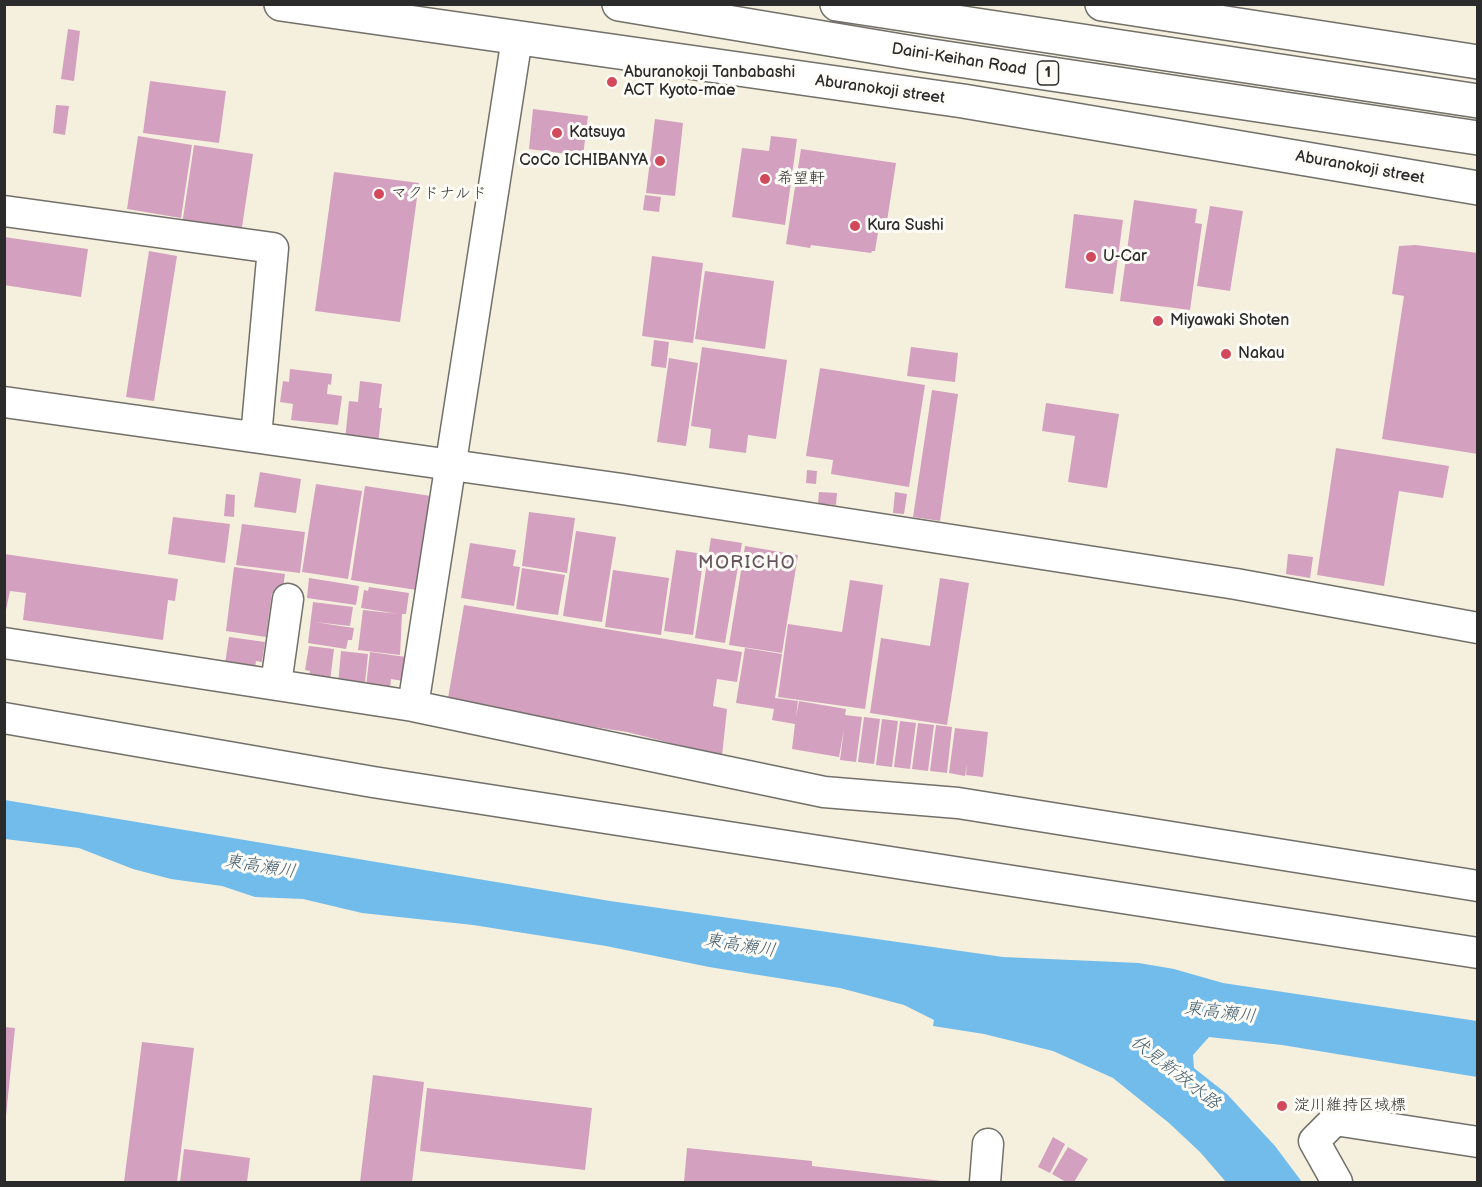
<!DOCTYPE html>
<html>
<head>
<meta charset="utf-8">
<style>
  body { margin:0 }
  #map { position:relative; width:1482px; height:1187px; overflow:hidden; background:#f5f0de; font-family:"Balsamiq Sans",sans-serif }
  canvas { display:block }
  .frame { position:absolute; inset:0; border:6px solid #2b2b2b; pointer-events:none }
</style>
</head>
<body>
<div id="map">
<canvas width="1482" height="1187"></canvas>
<div class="frame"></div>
</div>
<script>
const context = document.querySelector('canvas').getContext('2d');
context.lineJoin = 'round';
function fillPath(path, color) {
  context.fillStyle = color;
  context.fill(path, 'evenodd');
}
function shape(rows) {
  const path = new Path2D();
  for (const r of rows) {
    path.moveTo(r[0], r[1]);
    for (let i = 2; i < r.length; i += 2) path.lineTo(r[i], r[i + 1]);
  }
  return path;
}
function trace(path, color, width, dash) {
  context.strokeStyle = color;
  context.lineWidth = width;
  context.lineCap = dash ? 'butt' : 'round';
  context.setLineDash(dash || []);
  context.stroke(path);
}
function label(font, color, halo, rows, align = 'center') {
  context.font = font + ' "Balsamiq Sans","Klee One",sans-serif';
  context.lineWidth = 6;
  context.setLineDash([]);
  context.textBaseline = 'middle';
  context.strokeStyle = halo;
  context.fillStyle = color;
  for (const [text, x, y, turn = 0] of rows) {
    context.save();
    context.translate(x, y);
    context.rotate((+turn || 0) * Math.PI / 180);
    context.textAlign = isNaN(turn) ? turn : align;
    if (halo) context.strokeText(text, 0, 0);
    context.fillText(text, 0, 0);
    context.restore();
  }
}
const water = shape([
  [5,800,610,901,1003,957,1139,963,1174,969,1223,983,1477,1021,1477,1077,1282,1045,1209,1037,1193,1055,1194,1068,1227,1094,1275,1146,1302,1182,1226,1182,1200,1152,1169,1123,1113,1078,1053,1051,984,1034,933,1026,934,1020,904,1005,840,988,709,967,606,946,473,925,362,913,303,899,255,897,222,886,171,879,133,869,79,848,5,839]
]);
const building = shape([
  [68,29,80,31,74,81,61,79],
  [150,81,226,91,219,143,143,133],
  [56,105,69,106,65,135,53,133],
  [533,109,588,116,583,156,529,149],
  [655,119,683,123,675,196,646,193],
  [138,136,192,145,181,218,127,209],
  [771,136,797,139,785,225,732,217,742,148,769,151],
  [194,145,253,154,241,234,182,225],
  [801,149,896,163,887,221,880,220,875,251,872,251,871,253,811,245,810,248,786,244],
  [334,172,419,183,400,322,315,311],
  [645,195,661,197,659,212,643,210],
  [1134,200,1197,209,1195,223,1202,224,1190,310,1120,301],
  [1210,206,1243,211,1230,291,1197,286],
  [1074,214,1123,220,1113,294,1065,288],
  [4,237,88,249,81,297,4,285],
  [1416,245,1478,253,1478,454,1382,439,1404,296,1392,294,1399,246],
  [149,251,177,256,154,401,126,397],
  [652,256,703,263,693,343,642,336],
  [705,271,774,281,765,349,695,339],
  [654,340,669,342,666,368,651,366],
  [702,347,787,360,776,439,748,435,746,453,709,448,711,429,691,426],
  [911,347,958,353,955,382,907,376],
  [669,358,698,363,686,446,657,442],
  [820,368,925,385,909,487,831,474,833,460,806,456],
  [290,369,332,374,331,385,328,384,327,394,342,396,338,425,291,420,293,404,280,402,283,381,289,382],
  [360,381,382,384,379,408,382,408,378,444,345,440,349,401,358,402],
  [932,390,958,394,940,521,913,517],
  [1046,403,1119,414,1107,488,1068,482,1075,436,1042,431],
  [1336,448,1449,466,1443,498,1399,491,1384,586,1317,575],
  [807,470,817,471,816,484,806,483],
  [260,472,301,479,296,513,254,507],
  [316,484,362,491,348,579,302,572],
  [365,486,431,496,417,590,351,580],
  [819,492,837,493,836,505,818,504],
  [895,492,907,494,904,514,893,513],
  [226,494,235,495,234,517,224,516],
  [529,512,575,518,567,573,522,566],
  [173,517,230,524,225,563,168,554],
  [242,524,305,532,300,573,236,565],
  [576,531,616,537,602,622,563,616],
  [711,538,742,543,725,643,695,638],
  [470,543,516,550,513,566,520,567,514,606,461,598],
  [745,546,798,555,782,653,729,645],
  [676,550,704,554,693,635,664,631],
  [4,554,178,579,175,601,168,600,163,640,23,620,26,593,10,591,4,619],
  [1288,554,1313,557,1310,578,1286,574],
  [234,567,285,574,283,589,275,588,274,593,272,593,266,637,226,631],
  [522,568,565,575,558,615,516,609],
  [613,570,669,578,661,635,605,627],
  [309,578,359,586,356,605,307,598],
  [940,578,969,583,947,725,870,713,881,638,930,646],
  [850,580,883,585,865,709,778,697,788,624,842,632],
  [369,587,409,593,406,614,402,614,400,655,358,650,363,610,398,614,361,608,364,590,368,591],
  [313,602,353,607,350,626,314,622,354,628,352,640,348,640,346,649,308,643],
  [464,605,742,652,737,682,717,679,713,706,727,709,722,756,627,732,447,704],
  [229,637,265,642,262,662,256,661,255,669,225,664],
  [309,646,334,649,330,681,309,678,310,671,305,670],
  [745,648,782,654,775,698,798,701,796,717,799,701,846,709,845,715,862,717,856,762,840,760,844,729,839,757,792,749,795,724,772,720,774,709,736,703],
  [341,651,368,654,365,683,338,684],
  [370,652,406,657,403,681,391,679,390,689,366,686],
  [864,717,880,719,874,764,858,762],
  [882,719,898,721,892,767,876,765],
  [900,721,916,723,910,769,894,767],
  [918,723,934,725,928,771,912,769],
  [936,725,952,727,947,773,930,771],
  [955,728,988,732,983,777,966,775,967,764,965,776,949,773],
  [4,1027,15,1028,6,1116,4,1116],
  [142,1042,194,1048,177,1182,124,1182],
  [373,1075,424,1082,412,1182,360,1182],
  [427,1088,592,1108,585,1170,420,1151],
  [1053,1137,1065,1144,1050,1173,1038,1167],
  [1068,1147,1088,1159,1074,1182,1066,1182,1052,1174],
  [687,1148,812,1161,812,1166,942,1181,942,1182,684,1182],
  [184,1149,250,1158,247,1182,180,1182]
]);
const minor = shape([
  [4,211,273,248,256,437],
  [4,402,622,489,1236,584,1478,628],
  [4,643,413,706,824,792,958,803,1478,886],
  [276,684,288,599],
  [413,706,517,38],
  [4,718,373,782,1478,953],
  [985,1182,988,1144],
  [1337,1182,1314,1141,1335,1120,1478,1142]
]);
const tertiary = shape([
  [281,4,963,101,1478,188],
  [1102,4,1478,62]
]);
const motorway = shape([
  [619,4,925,55,1478,138],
  [837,4,1478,101]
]);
const markers = [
  [612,82,6,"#d1495b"],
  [557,133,6,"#d1495b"],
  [660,161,6,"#d1495b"],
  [765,179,6,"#d1495b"],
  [379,194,6,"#d1495b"],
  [855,226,6,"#d1495b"],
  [1091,257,6,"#d1495b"],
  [1158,321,6,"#d1495b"],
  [1226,354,6,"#d1495b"],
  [1282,1106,6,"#d1495b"]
];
const shields = [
  [1048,73,21]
];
const shieldNames = [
  ["1",1048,73]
];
const streetNames = [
  ["Daini-Keihan Road",959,60,9],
  ["Aburanokoji street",880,90,8],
  ["Aburanokoji street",1360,168,10]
];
const poiNames = [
  ["Aburanokoji Tanbabashi",624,73],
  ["ACT Kyoto-mae",624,91],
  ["Katsuya",569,133],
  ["CoCo ICHIBANYA",648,161,"right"],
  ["希望軒",777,179],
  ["マクドナルド",391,194],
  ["Kura Sushi",867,226],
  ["U-Car",1103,257],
  ["Miyawaki Shoten",1170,321],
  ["Nakau",1238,354],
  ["淀川維持区域標",1294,1106]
];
const neighbourhoodNames = [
  ["MORICHO",747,563]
];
const waterNames = [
  ["東高瀬川",260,867,9],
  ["東高瀬川",740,946,9],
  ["東高瀬川",1220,1013,7],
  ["伏見新放水路",1175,1073,38]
];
fillPath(water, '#72bceb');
fillPath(building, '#d3a0bf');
trace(minor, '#72706a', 33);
trace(tertiary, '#72706a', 36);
trace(motorway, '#72706a', 36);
trace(minor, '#fff', 30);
trace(tertiary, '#fff', 33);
trace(motorway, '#fff', 33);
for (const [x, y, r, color] of markers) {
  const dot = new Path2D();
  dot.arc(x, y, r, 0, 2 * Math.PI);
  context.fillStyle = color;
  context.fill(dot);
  trace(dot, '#fdfcf7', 2);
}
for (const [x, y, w] of shields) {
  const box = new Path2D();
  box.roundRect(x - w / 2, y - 12, w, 24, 4.5);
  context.fillStyle = '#fdfcf7';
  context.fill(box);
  trace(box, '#2b2b2b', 1.5);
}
label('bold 15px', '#2b2b2b', null, shieldNames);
label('16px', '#2b2b2b', '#fdfcf7', streetNames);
label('16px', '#2b2b2b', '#fdfcf7', poiNames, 'left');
context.letterSpacing = '1.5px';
label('18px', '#66545f', '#fdfcf7', neighbourhoodNames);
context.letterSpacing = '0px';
label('italic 18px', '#445e6e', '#fdfcf7', waterNames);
</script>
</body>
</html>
